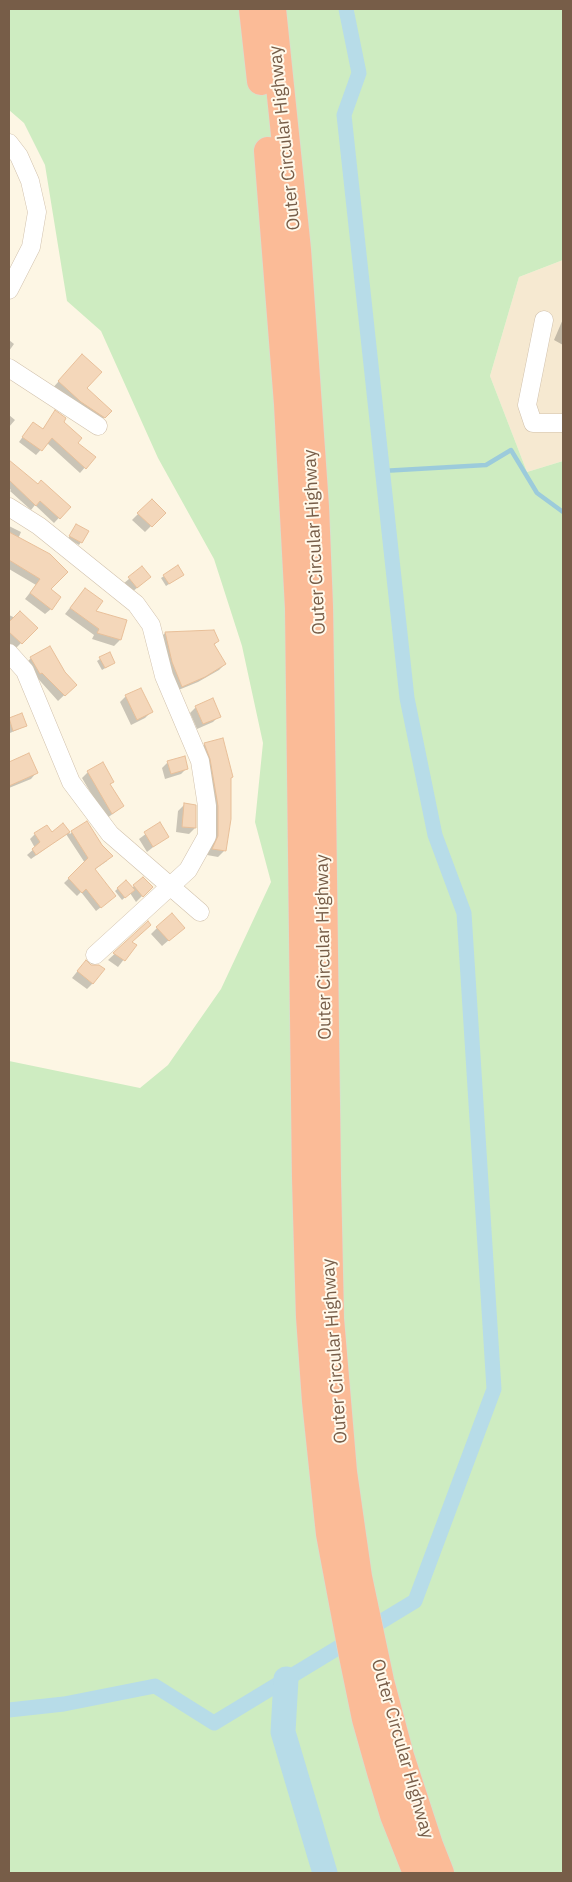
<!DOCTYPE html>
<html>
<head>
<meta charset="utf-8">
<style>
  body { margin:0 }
  #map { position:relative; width:572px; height:1882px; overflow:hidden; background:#fdf6e4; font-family:"IBM Plex Sans",sans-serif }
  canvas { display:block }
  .frame { position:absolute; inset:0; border:10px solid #775d48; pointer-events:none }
</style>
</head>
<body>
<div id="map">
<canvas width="572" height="1882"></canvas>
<div class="frame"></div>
</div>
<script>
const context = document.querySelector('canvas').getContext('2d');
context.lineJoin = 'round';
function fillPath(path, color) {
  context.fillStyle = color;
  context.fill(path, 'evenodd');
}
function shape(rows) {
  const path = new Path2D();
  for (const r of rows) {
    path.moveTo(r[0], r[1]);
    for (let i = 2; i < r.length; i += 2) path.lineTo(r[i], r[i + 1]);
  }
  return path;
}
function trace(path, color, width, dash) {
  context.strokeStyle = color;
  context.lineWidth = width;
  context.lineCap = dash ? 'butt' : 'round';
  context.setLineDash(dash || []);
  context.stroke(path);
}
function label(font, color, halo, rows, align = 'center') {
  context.font = font + ' "IBM Plex Sans",sans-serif';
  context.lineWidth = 4;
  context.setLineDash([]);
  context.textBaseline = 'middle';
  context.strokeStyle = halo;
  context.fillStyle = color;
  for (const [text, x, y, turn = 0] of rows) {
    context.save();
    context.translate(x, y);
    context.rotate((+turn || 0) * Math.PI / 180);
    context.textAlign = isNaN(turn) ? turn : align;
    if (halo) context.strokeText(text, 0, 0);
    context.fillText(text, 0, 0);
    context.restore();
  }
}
const residential = shape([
  [563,260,563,461,527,472,490,376,519,277]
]);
const green = shape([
  [9,9,563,9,563,260,519,277,490,376,527,472,563,461,563,1873,9,1873,9,1061,140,1088,168,1065,221,989,271,882,255,822,263,743,242,646,214,559,158,458,101,331,67,301,45,165,24,123,9,110]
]);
const shadow = shape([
  [563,319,563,345,554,340],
  [9,340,14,344,9,351],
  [74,364,85,388,110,411,96,426,51,390],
  [55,412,76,443,94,457,80,473,47,443,36,455,19,442,29,428,42,430],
  [9,415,15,420,9,427],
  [9,461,38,485,69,507,54,523,35,505,31,510,10,491,11,490,9,488],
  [152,500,164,513,145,532,132,520],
  [9,526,21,532,18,539,49,589,51,609,45,614,25,599,36,585,9,569],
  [74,528,81,542,79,545,68,539],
  [178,567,180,577,166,586,161,578],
  [142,568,144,582,131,593,123,584],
  [85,589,94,611,126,621,120,640,114,646,92,639,94,635,65,614],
  [9,615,36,628,15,649,9,643],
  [213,632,218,641,214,645,225,664,219,670,198,682,176,691,160,638,165,633],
  [109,653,114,663,102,670,97,661],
  [31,658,64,673,75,685,58,701,25,664],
  [126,696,151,712,145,718,131,725,120,702],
  [196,707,219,716,213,722,197,729,190,713],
  [21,715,26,726,10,733,9,720],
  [205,744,230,779,224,851,218,857,207,855,212,843,199,750],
  [29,754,36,773,31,779,9,788,9,763],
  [168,762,187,768,181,774,165,779,162,768],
  [102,764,113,782,109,785,123,806,106,819,82,778,88,772],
  [184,805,195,828,189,834,176,832,178,811],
  [159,824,167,836,147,852,139,839],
  [63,825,70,834,72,832,107,861,94,870,110,900,96,911,81,892,77,896,64,883,85,863,66,834,31,859,27,855,35,848,30,839,35,834,52,834],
  [126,881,132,888,134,886,151,887,136,902,130,893,122,900,115,891],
  [148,923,131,942,135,945,118,967,108,960],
  [157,928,177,933,162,946,151,934],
  [91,966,93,983,87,989,72,978,80,968]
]);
const stream = shape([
  [382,471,486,465,511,450,537,493,563,512]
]);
const canal = shape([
  [9,1710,64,1704,155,1686,214,1723,415,1601,494,1389,464,913,435,835,407,698,344,115,359,73,346,9]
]);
const river = shape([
  [286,1679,283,1732,325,1873]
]);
const building = shape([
  [82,354,102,372,87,388,112,411,105,418,81,402,58,381,82,354],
  [55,410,66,418,64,422,82,438,78,443,96,457,86,469,52,438,42,451,22,437,33,422,43,429,55,410],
  [9,460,38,484,41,480,71,507,60,519,40,501,36,506,9,480,9,460],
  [152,499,166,513,152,527,137,513,152,499],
  [76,524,89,531,82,543,69,536,76,524],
  [9,532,50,554,68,572,51,589,61,597,52,610,30,593,40,579,9,560,9,532],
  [178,565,184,575,169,584,163,575,178,565],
  [142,566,151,577,137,588,128,577,142,566],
  [85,588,103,601,96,611,127,620,121,640,97,633,99,629,70,608,85,588],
  [20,611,38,628,22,644,9,632,9,622,20,611],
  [214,630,219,641,214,644,226,664,205,677,182,687,172,662,165,632,214,630],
  [50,646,65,672,77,685,65,696,42,673,40,674,30,657,50,646],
  [110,652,115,663,105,668,99,657,110,652],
  [141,688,153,712,137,720,125,695,141,688],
  [213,698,221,717,203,724,195,706,213,698],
  [22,713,27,726,13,731,9,718,22,713],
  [223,738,233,777,231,778,231,819,226,851,212,849,218,836,218,806,210,759,204,743,223,738],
  [29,753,38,773,9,786,9,762,29,753],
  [185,756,188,769,171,774,167,761,185,756],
  [103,762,114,782,110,784,124,806,112,814,87,771,103,762],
  [184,803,196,805,196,828,182,827,184,803],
  [87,821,102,845,113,856,95,869,116,896,101,908,86,889,82,893,68,878,88,858,71,831,87,821],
  [160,822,169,837,153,847,144,832,160,822],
  [63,823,70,832,36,855,32,849,40,842,34,833,47,825,52,832,63,823],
  [143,877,153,887,143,897,133,885,143,877],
  [126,880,135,890,125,898,117,888,126,880],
  [172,913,185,928,169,941,156,927,172,913],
  [148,921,151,925,132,942,137,945,125,961,113,953,148,921],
  [86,960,91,965,99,965,105,969,93,984,77,971,86,960]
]);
const minor = shape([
  [9,143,19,156,30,181,37,212,31,247,9,290],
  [544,320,527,405,533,423,563,423],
  [9,368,98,426],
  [9,507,39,526,136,604,151,625,164,676,200,761,207,806,207,836,188,870,95,955],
  [9,653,25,671,71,782,110,834,200,912]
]);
const motorway = shape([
  [253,9,261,81],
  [272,9,297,250,315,507,319,607,322,804,327,1179,330,1319,343,1472,358,1577,380,1681,400,1756,429,1845,440,1873],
  [268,151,288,404,299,608,306,1178,310,1317,316,1401,330,1534,353,1656,366,1719,381,1772,394,1815,417,1873]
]);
const streetNames = [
  ["Outer Circular Highway",285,138,-96],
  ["Outer Circular Highway",315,542,-93],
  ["Outer Circular Highway",324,947,-91],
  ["Outer Circular Highway",335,1351,-94],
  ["Outer Circular Highway",402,1749,74]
];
fillPath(residential, '#f6e9d1');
fillPath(green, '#ceecc1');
fillPath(shadow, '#0003');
trace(stream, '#9ccbdb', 4.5);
trace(canal, '#b7dce8', 15);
trace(river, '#b7dce8', 25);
fillPath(building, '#f4d7ba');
trace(building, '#e8bf99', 1);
trace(minor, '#d1c1ac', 19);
trace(motorway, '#ded8d3', 29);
trace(minor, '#fff', 18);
trace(motorway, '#fbbb97', 28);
label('18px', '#775d48', '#fff9eb', streetNames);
</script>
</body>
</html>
